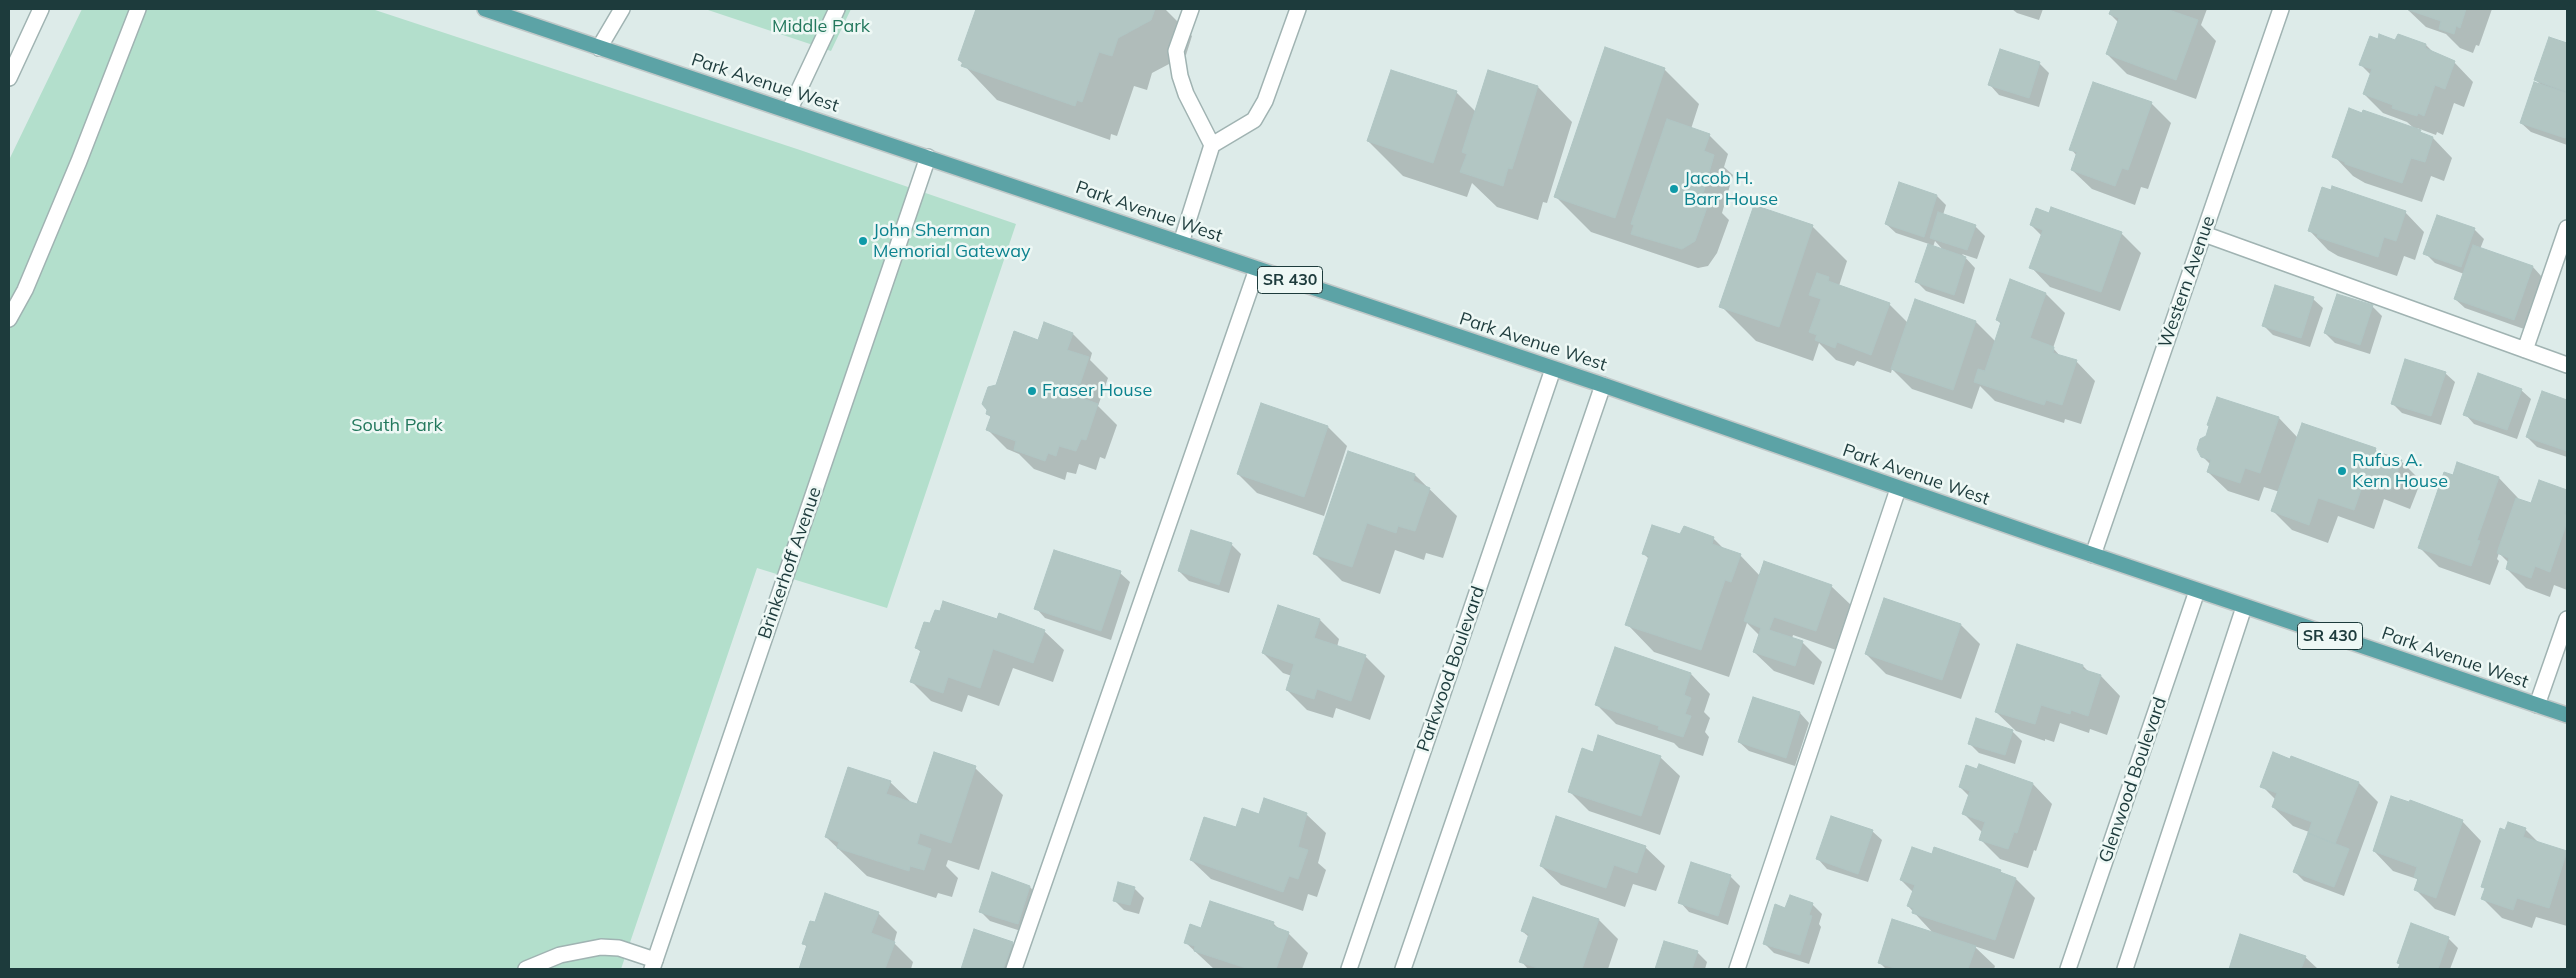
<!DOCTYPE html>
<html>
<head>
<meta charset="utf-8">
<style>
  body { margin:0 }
  #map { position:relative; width:2576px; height:978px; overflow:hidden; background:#ddebe9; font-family:Mulish,sans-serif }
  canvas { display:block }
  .frame { position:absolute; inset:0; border:10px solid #1d3b3c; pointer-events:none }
</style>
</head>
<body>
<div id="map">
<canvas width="2576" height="978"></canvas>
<div class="frame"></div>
</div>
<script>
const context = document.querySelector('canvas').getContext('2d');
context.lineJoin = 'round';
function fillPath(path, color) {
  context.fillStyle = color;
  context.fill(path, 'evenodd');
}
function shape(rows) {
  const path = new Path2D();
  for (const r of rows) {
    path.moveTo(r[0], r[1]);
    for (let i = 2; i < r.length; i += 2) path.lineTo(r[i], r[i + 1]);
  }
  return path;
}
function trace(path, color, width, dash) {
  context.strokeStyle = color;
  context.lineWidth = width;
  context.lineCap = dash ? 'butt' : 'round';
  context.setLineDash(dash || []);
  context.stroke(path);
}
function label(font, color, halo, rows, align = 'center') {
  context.font = font + ' Mulish,sans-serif';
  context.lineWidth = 5;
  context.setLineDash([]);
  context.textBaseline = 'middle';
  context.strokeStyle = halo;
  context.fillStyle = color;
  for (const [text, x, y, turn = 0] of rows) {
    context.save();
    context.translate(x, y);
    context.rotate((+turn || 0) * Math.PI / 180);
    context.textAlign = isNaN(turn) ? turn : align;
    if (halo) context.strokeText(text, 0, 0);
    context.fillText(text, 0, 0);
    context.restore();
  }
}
const green = shape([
  [82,9,372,9,800,150,1016,224,887,608,757,568,621,969,9,969,9,160],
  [705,9,851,9,831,51]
]);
const shadow = shape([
  [977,9,1165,9,1192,36,1186,55,1152,73,1147,90,1134,86,1117,136,1111,134,1110,140,997,100,959,60],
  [2012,9,2043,9,2039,20,2017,13],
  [2112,9,2207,9,2201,25,2216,41,2196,99,2127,74,2107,54,2119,23,2110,14],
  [2407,9,2492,9,2479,46,2476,45,2473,53,2460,48,2446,34,2426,27],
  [2398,35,2426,45,2435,54,2454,62,2473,82,2464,107,2454,103,2443,135,2437,132,2436,135,2417,128,2423,135,2433,138,2452,158,2444,181,2431,176,2422,202,2365,183,2353,176,2334,156,2416,130,2407,122,2383,113,2364,94,2371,75,2361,65,2379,41,2396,42],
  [2550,39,2567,45,2567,145,2531,132,2521,123,2541,85,2536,80],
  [2039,63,2049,73,2039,107,1999,95,1990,85],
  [1664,69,1699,104,1691,129,1709,135,1728,154,1724,167,1733,175,1722,213,1729,220,1717,253,1708,266,1698,268,1591,232,1556,197],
  [1538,87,1572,122,1547,203,1543,202,1538,220,1497,207,1472,183,1467,197,1403,176,1368,141,1456,92,1476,112],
  [2151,103,2171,123,2148,189,2141,187,2135,205,2092,189,2072,170,2077,156,2071,149],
  [1937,196,1946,205,1943,215,1975,226,1985,236,1977,259,1962,254,1975,268,1964,304,1926,291,1917,282,1929,244,1896,233,1886,224],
  [1935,241,1944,251,1933,247],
  [2405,212,2424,232,2415,260,2404,256,2397,276,2338,256,2328,250,2309,230],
  [2050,214,2121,233,2141,253,2120,311,2050,287,2031,267,2042,236,2031,225],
  [1812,226,1847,261,1839,286,1889,304,1908,323,1976,322,1996,342,2001,324,1997,320,2046,294,2065,313,2053,348,2061,357,2076,361,2095,381,2081,424,2065,419,2064,423,1995,401,1980,386,1972,409,1912,389,1892,369,1891,373,1857,361,1854,366,1836,360,1819,343,1813,361,1756,341,1721,306],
  [2474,229,2484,239,2480,249,2533,267,2542,277,2524,329,2465,308,2455,299,2464,274,2435,263,2425,253],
  [2313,299,2323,308,2310,347,2273,335,2263,325],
  [2372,306,2382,316,2370,354,2335,343,2325,333],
  [1045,324,1073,334,1092,353,1090,360,1108,378,1098,406,1117,425,1105,459,1100,457,1096,470,1079,464,1076,474,1067,472,1065,480,1034,469,1019,454,1007,449,988,430,992,418,987,414,997,386,1039,342],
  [2445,373,2455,382,2441,425,2402,413,2392,403],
  [2521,390,2531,399,2517,439,2474,424,2465,414],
  [2543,392,2567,401,2567,457,2537,447,2527,437],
  [2217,398,2279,418,2298,438,2375,449,2379,454,2401,461,2421,481,2410,509,2384,499,2374,529,2338,516,2328,543,2292,530,2273,511,2280,492,2264,487,2259,501,2228,491,2208,472,2211,465,2202,456],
  [1262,404,1328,427,1347,446,1324,516,1257,493,1238,474],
  [1348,453,1415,475,1457,516,1443,558,1426,553,1424,560,1395,550,1380,594,1342,581,1314,553],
  [2458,464,2499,478,2518,498,2517,500,2532,505,2540,481,2567,491,2567,590,2554,585,2550,597,2526,588,2507,569,2509,563,2499,553,2497,559,2499,561,2490,585,2439,567,2419,547],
  [1681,536,1713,538,1726,551,1740,555,1760,576,1831,586,1851,605,1836,650,1793,635,1792,639,1803,643,1822,662,1814,685,1774,671,1754,652,1760,636,1747,623,1729,677,1654,652,1627,624,1649,559,1643,553],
  [1231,544,1241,554,1229,593,1189,581,1179,571],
  [1120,573,1130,582,1111,640,1045,618,1036,608],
  [1320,620,1339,639,1337,647,1365,656,1385,676,1370,720,1336,708,1333,718,1307,710,1287,690,1292,676,1283,673,1263,653],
  [1961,625,1980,644,1961,699,1886,674,1866,654],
  [1044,631,1064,650,1053,682,1013,668,999,706,968,695,962,712,931,701,911,681,921,652,916,648],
  [2018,645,2083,666,2089,672,2101,676,2120,696,2107,735,2090,729,2089,733,2060,723,2054,742,2045,739,2045,741,2016,731,1996,712],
  [1615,649,1691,674,1710,694,1704,712,1710,718,1705,732,1709,737,1703,756,1679,748,1674,743,1616,724,1596,704],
  [1753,698,1800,713,1809,723,1795,766,1749,751,1739,742],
  [2012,731,2022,741,2015,764,1979,753,1969,743],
  [1594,754,1660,757,1680,776,1660,835,1589,811,1569,791],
  [1980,766,2033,784,2052,804,2036,851,2034,850,2028,868,2000,859,1980,839,1983,833,1964,814,1970,797,1960,787,1978,771],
  [975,768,1003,795,979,870,948,860,946,866,958,878,952,897,938,893,936,898,867,876,826,837,890,782,913,804,917,806],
  [2359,783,2378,802,2344,896,2304,881,2294,871,2309,832,2293,826,2273,807,2276,800,2262,786],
  [1306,814,1326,833,1318,863,1326,870,1317,897,1308,894,1303,911,1211,879,1191,860,1237,829],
  [2462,821,2481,841,2455,916,2435,909,2416,890,2417,879,2393,871,2374,851],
  [2525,829,2539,843,2567,852,2567,926,2536,917,2532,928,2502,918,2483,899,2486,890,2483,886,2506,832],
  [1872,831,1882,840,1868,882,1827,869,1818,859],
  [1645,847,1665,866,1656,891,1633,884,1625,907,1561,885,1541,866],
  [1932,855,2000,871,2004,875,2016,879,2035,898,2014,959,1974,946,1995,966,1994,969,1886,969,1879,962,1934,934,1908,906,1913,892,1901,880],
  [1730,876,1740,886,1728,925,1689,912,1680,902],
  [1030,887,1039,897,1027,933,990,921,980,911],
  [1134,888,1144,898,1139,914,1124,910,1114,900],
  [1533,898,1599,920,1618,939,1608,969,1528,969,1521,961,1529,937,1522,931],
  [1812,904,1822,914,1819,924,1821,927,1809,964,1774,953,1764,943,1786,909],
  [878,913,897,932,894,943,913,962,911,969,800,969,808,948,804,944,816,924],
  [1273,923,1281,931,1288,933,1308,953,1302,969,1214,969,1185,942,1202,930],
  [975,930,1012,943,1022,953,1016,969,962,969],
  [2241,935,2305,957,2318,969,2230,969],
  [2448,938,2458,948,2450,969,2399,969,2401,965,2398,963],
  [1665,942,1697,952,1707,962,1705,969,1656,969]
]);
const building = shape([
  [976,9,1155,9,1151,20,1118,38,1112,56,1099,52,1082,102,1077,100,1075,106,961,66,963,62,958,60,976,9],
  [2111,9,2166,9,2198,20,2176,80,2106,54,2119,18,2109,14,2111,9],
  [2406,9,2466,9,2460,28,2456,26,2454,34,2439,29,2441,21,2406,9],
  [2379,34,2395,40,2398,34,2426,44,2425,48,2455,61,2445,89,2435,85,2424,116,2418,113,2417,116,2392,108,2393,105,2363,94,2372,69,2359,65,2370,36,2378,39,2379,34],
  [2549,37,2567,43,2567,92,2534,80,2549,37],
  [1605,47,1665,68,1615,218,1554,197,1605,47],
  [2000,49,2040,62,2029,98,1988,85,2000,49],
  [1391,70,1457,91,1433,163,1367,141,1391,70],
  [1488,70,1538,86,1512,169,1508,168,1503,186,1460,172,1467,154,1462,152,1488,70],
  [2093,82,2152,102,2128,170,2122,168,2115,186,2071,170,2077,152,2069,150,2093,82],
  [2534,82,2567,93,2567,130,2565,138,2520,123,2534,82],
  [2349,108,2362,113,2363,110,2421,130,2420,132,2433,137,2425,162,2411,158,2402,183,2345,164,2345,162,2332,157,2349,108],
  [1667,119,1710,134,1704,151,1714,155,1702,197,1710,199,1695,241,1682,249,1631,234,1634,225,1631,224,1667,119],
  [1899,182,1937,195,1924,237,1885,224,1899,182],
  [2332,186,2406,211,2396,241,2384,237,2378,257,2317,237,2318,234,2308,231,2322,187,2331,190,2332,186],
  [1754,205,1813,225,1779,327,1719,307,1754,205],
  [2051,207,2122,232,2101,292,2029,268,2043,230,2030,225,2036,208,2049,213,2051,207],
  [1938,212,1976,225,1967,250,1930,238,1938,212],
  [2437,215,2475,228,2461,267,2423,254,2437,215],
  [1928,244,1966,257,1954,295,1915,282,1928,244],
  [2473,245,2533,266,2514,320,2454,299,2473,245],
  [1817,273,1829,277,1828,281,1890,303,1871,355,1837,342,1835,348,1815,340,1817,335,1809,332,1821,299,1809,295,1817,273],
  [2010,279,2046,293,2030,338,2054,347,2053,353,2077,360,2062,405,2046,400,2044,405,1974,382,1978,369,1985,371,2001,322,1996,320,2010,279],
  [2275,285,2314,297,2301,338,2262,326,2275,285],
  [2337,294,2373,305,2360,345,2324,333,2337,294],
  [1915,299,1976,321,1953,390,1891,369,1915,299],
  [1044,322,1073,333,1067,350,1089,357,1076,396,1098,404,1086,440,1081,439,1076,451,1059,446,1056,456,1048,453,1045,461,1014,450,1016,441,986,430,991,416,986,414,987,410,982,404,988,387,996,385,1014,331,1038,340,1044,322],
  [2405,359,2446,372,2431,416,2391,404,2405,359],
  [2478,373,2522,389,2507,430,2463,415,2478,373],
  [2542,391,2567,400,2567,451,2526,437,2542,391],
  [2217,397,2279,417,2260,473,2245,468,2240,483,2207,472,2211,460,2201,457,2197,449,2200,439,2206,436,2209,426,2207,425,2217,397],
  [1261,403,1328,426,1304,497,1237,474,1261,403],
  [2302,423,2376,448,2375,451,2402,460,2391,490,2364,481,2354,510,2318,498,2309,525,2271,511,2302,423],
  [1348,451,1415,474,1413,481,1430,488,1415,531,1398,526,1396,533,1367,523,1352,567,1313,554,1348,451],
  [2457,462,2499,477,2477,540,2480,541,2471,566,2418,548,2444,472,2453,475,2457,462],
  [2539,480,2567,490,2565,514,2567,515,2567,522,2550,572,2535,566,2531,578,2506,569,2509,558,2497,553,2516,498,2531,503,2539,480],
  [1652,525,1680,534,1684,526,1714,537,1712,544,1741,554,1731,582,1725,580,1701,650,1625,625,1649,556,1642,554,1652,525],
  [1191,530,1232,543,1219,585,1178,571,1191,530],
  [1054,550,1121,571,1101,631,1034,609,1054,550],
  [1764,561,1832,585,1816,631,1774,617,1769,630,1803,641,1795,666,1753,652,1761,628,1744,621,1764,561],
  [1884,598,1961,624,1942,680,1865,654,1884,598],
  [943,601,997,619,999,613,1045,630,1033,663,993,649,980,688,948,677,943,693,910,682,921,650,915,648,924,622,930,623,935,610,940,611,943,601],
  [1278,605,1320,619,1314,638,1366,655,1351,701,1317,689,1314,699,1286,690,1294,664,1262,653,1278,605],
  [2017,644,2083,665,2082,669,2101,675,2088,716,2071,710,2070,714,2041,705,2035,724,1995,712,2017,644],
  [1615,647,1691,673,1684,695,1691,698,1685,714,1691,716,1683,737,1658,729,1659,726,1595,705,1615,647],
  [1753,697,1800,712,1786,758,1738,742,1753,697],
  [1976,718,2013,730,2005,755,1968,744,1976,718],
  [1598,735,1661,756,1641,816,1568,792,1582,748,1593,752,1598,735],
  [934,752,976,766,951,843,920,833,917,844,931,849,924,870,910,866,909,871,837,848,839,842,825,837,848,767,891,781,886,794,917,804,934,752],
  [2273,752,2290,759,2291,756,2359,782,2335,844,2308,833,2312,822,2272,807,2277,793,2260,787,2273,752],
  [1979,764,2033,783,2017,833,2014,832,2008,849,1979,840,1985,822,1962,814,1970,791,1959,787,1966,765,1977,769,1979,764],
  [2391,796,2409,802,2410,800,2463,820,2436,898,2414,890,2418,879,2414,877,2417,867,2373,851,2391,796],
  [1264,798,1307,813,1298,847,1308,850,1298,879,1289,876,1283,892,1190,860,1204,817,1236,827,1242,808,1259,814,1264,798],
  [1556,816,1646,846,1637,873,1614,865,1606,888,1540,866,1556,816],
  [1831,816,1873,830,1858,874,1816,859,1831,816],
  [2508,822,2526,828,2523,837,2567,851,2549,908,2517,898,2513,910,2481,899,2485,888,2481,887,2500,828,2505,830,2508,822],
  [2308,833,2349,849,2334,887,2293,872,2308,833],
  [1912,847,1932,854,1934,847,2001,870,2000,872,2016,878,1995,940,1912,913,1913,908,1907,906,1915,885,1900,880,1912,847],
  [1691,862,1731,875,1718,916,1678,903,1691,862],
  [992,872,1030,886,1018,924,979,912,992,872],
  [1118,882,1135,887,1130,905,1113,901,1118,882],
  [825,893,879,912,871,933,895,942,885,969,799,969,807,945,802,944,810,921,815,922,825,893],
  [1790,895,1813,903,1809,915,1812,916,1800,955,1763,944,1775,904,1785,908,1790,895],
  [1533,897,1599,919,1582,969,1541,969,1519,962,1529,934,1521,931,1533,897],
  [1210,901,1274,922,1273,926,1289,932,1276,969,1249,969,1194,951,1195,946,1184,943,1190,924,1201,928,1210,901],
  [1892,919,1976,946,1968,969,1898,969,1878,963,1892,919],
  [2411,923,2449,937,2438,969,2398,969,2400,964,2397,963,2411,923],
  [974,929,1013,942,1003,969,961,969,974,929],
  [2240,934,2306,956,2301,969,2229,969,2240,934],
  [1664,941,1698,951,1692,969,1655,969,1664,941]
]);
const lane = shape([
  [1191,9,1176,51,1180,76,1186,94,1212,145],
  [599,48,622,9],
  [789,111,837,9],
  [2204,234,2567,365],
  [1181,243,1212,145,1254,120,1265,101,1298,9],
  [9,319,25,290,79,161,138,9],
  [2525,350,2567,228],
  [2537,705,2567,619],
  [526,969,560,955,601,947,619,948,655,960],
  [1014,969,1257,269],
  [1737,969,1898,489]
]);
const street = shape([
  [9,78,41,9],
  [2093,555,2281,9],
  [652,969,928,157],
  [1349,969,1553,369],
  [1403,969,1603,385],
  [2068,969,2197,591],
  [2125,969,2244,607]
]);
const primary = shape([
  [485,9,1603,385,2049,540,2567,715]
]);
const markers = [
  [1674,189,5,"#0f9aa8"],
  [863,241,5,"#0f9aa8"],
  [1032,391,5,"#0f9aa8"],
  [2342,471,5,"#0f9aa8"]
];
const shields = [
  [1290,280,65],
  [2330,636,65]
];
const shieldNames = [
  ["SR 430",1290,280],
  ["SR 430",2330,636]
];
const parkNames = [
  ["Middle Park",821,27],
  ["South Park",397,426]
];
const streetNames = [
  ["Park Avenue West",765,83,18],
  ["Park Avenue West",1149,212,19],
  ["Western Avenue",2187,282,-71],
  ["Park Avenue West",1533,342,18],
  ["Park Avenue West",1916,475,19],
  ["Brinkerhoff Avenue",790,563,-71],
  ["Park Avenue West",2455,658,19],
  ["Parkwood Boulevard",1451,669,-71],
  ["Glenwood Boulevard",2133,780,-71]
];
const cultureNames = [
  ["Jacob H.",1684,179],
  ["Barr House",1684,200],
  ["John Sherman",873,231],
  ["Memorial Gateway",873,252],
  ["Fraser House",1042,391],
  ["Rufus A.",2352,461],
  ["Kern House",2352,482]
];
fillPath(green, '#b3dfcc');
fillPath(shadow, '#0003');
fillPath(building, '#b2c6c3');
trace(building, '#afc5c3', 1);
trace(lane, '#a0b3b2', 18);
trace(street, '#a0b3b2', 18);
trace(primary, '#c0c8c8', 18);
trace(lane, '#fff', 15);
trace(street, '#fff', 15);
trace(primary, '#5ca3a6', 15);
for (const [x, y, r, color] of markers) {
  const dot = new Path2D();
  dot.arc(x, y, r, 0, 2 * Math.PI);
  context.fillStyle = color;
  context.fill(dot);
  trace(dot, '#eef8f5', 2);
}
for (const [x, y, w] of shields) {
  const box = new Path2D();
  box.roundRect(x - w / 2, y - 13.5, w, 27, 4);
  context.fillStyle = '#eef8f5';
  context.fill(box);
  trace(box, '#1d3b3c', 1);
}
label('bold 16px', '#1d3b3c', null, shieldNames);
label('18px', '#23785d', '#eef8f5', parkNames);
label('18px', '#1d3b3c', '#eef8f5', streetNames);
label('18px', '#0d838f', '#eef8f5', cultureNames, 'left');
</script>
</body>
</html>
